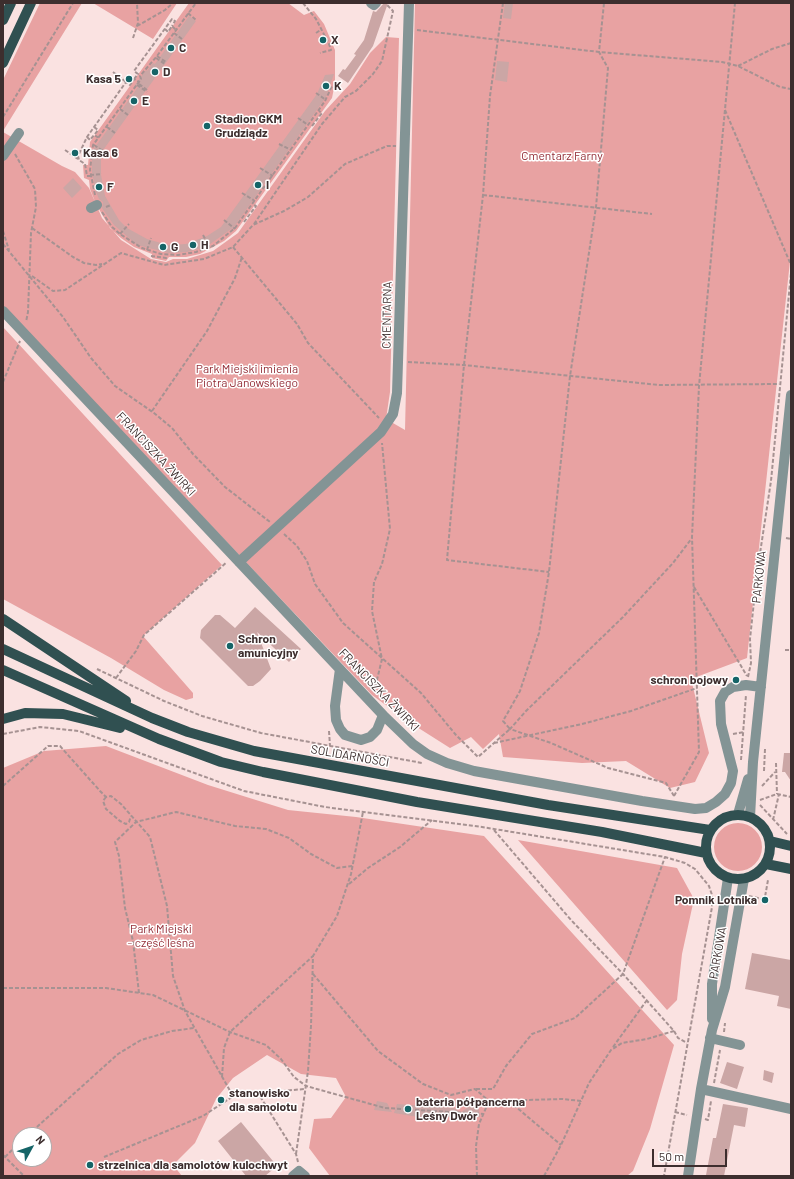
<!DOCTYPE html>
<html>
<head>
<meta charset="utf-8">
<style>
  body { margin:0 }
  #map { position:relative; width:794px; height:1179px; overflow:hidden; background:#fae2e1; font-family:Barlow,sans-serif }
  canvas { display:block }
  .frame { position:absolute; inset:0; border:4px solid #3d2e2e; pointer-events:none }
  .north { position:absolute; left:12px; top:1127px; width:40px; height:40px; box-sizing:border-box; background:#fff; border:1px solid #b1abab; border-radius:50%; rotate:50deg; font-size:11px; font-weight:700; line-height:16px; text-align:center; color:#3d2e2e }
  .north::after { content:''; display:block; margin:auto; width:14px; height:18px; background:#156467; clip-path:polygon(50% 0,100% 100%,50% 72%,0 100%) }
  .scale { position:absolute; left:652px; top:1149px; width:75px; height:18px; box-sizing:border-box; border:2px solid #3d2e2e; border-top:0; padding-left:5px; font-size:12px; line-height:14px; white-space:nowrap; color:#3d2e2e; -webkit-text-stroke:3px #fff; paint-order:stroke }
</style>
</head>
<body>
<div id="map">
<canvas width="794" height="1179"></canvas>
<div class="frame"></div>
<div class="north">N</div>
<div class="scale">50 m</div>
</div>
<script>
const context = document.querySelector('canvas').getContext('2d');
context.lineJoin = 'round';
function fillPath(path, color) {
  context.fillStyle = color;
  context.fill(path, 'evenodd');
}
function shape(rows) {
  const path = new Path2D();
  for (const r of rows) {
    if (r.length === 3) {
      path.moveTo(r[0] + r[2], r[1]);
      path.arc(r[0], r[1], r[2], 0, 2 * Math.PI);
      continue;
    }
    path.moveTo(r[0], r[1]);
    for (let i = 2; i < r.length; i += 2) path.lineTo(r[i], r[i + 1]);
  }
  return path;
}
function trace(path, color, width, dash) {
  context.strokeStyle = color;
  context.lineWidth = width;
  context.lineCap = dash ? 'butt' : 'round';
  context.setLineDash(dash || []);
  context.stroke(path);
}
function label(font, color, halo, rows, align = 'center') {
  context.font = font + ' Barlow,sans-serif';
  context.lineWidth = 3;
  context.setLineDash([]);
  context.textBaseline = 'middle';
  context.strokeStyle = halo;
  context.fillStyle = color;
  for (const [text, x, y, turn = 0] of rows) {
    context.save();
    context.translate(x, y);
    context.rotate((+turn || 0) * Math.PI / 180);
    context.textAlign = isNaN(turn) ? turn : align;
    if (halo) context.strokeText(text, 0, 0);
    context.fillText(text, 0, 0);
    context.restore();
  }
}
const green = shape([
  [40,3,82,3,3,131,3,80],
  [93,3,177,3,153,39],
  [189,3,288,3,304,15,314,11,324,24,335,50,335,83,332,98,236,231,224,241,200,254,186,257,169,257,166,261,152,258,152,254,134,247,121,238,110,228,96,204,90,189,89,180,84,178,83,165,88,165,90,142],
  [415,3,791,3,791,252,747,658,691,679,709,753,695,782,670,788,626,761,582,763,503,757,499,734,483,749,471,737,450,748,409,722,372,695,3,306,3,132,62,166,75,172,89,188,102,218,121,240,151,259,166,262,173,259,187,259,213,251,238,233,325,111,350,84,370,53,386,37,399,38,390,392,386,419,405,430],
  [3,327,222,565,143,636,193,693,193,698,186,700,164,690,111,658,3,599],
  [106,746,208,785,288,810,356,817,484,836,674,1045,650,1129,633,1171,627,1176,330,1176,309,1148,314,1119,331,1118,346,1097,336,1078,301,1074,267,1055,233,1078,216,1099,195,1143,173,1165,182,1176,3,1176,3,768,44,751],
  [20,1135,44,1135,44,1159,20,1159],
  [738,847,24],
  [518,840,677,868,694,899,682,954,677,1000,667,1010]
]);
const building = shape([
  [384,3,388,3,373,46,348,83,338,76,343,69,345,70,356,55,354,54,364,40,373,11,376,12],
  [505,3,513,3,511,19,503,18],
  [189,16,196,21,101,153,101,175,105,196,119,220,127,228,147,239,168,245,186,244,207,236,221,227,317,94,325,75,334,74,326,97,234,227,206,247,187,252,169,253,137,245,114,225,102,208,103,202,99,199,96,192,92,172,92,159,93,150,138,87,135,85,146,70,147,71,153,63,155,64],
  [497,61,509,62,507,82,495,80],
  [73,178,82,188,72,198,63,188],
  [255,607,301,649,289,662,257,632,271,669,260,681,253,686,248,686,200,638,201,630,215,615,220,615,235,628],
  [784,753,791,753,791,781,785,772,782,772],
  [752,953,791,960,791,1009,777,1006,779,996,745,989],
  [727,1062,744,1067,737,1089,720,1083],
  [764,1070,774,1073,772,1083,763,1080],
  [377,1101,387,1103,392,1112,374,1110],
  [397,1104,454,1108,461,1112,472,1105,479,1109,480,1117,418,1117,394,1113],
  [723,1104,748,1108,745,1127,734,1125,724,1176,713,1176,706,1175,713,1138,716,1138],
  [241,1122,277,1166,265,1176,246,1176,218,1141]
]);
const path = shape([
  [303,3,316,19,329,44,331,50,320,53],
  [503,3,490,96,483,195,464,365,447,560,549,572],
  [188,13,196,20],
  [137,26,165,10,173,3],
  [165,29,168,32,172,26,176,30],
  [417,30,599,52,722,62,738,66,780,87,791,89],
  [174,33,182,39],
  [316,33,322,29],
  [133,38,138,23,137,3],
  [157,56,166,62],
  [156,58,165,64],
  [738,66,772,49,791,43],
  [113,72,126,82],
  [134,79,138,74,134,71,172,19,175,21,172,26],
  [139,84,147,90],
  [137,85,147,92],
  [316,93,326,100],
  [120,109,128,115],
  [725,110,791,265],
  [3,117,73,3],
  [298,118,308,125],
  [312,126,322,113,319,111],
  [94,127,98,130,95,134],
  [107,127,115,133],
  [87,137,90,140,94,135,99,138],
  [279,144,291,150],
  [94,145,103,151],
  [65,150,78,159],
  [15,154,35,189,36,207,31,233,28,312,26,322],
  [260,168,273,176],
  [90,175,102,174],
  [91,176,87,176,85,164,79,160,78,156,87,137,126,82,130,85,134,79,139,82],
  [242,193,255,201],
  [95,195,90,170,93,145,141,79,140,76,157,56,196,3],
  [483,195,652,214],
  [106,207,111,205],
  [102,212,112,227,120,234,142,248,161,254,178,255,196,252,213,246,235,228,325,101,332,86],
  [224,220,235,229],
  [244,222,256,206,253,204],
  [254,224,322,124,345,97,356,91,373,74,382,61,393,11,386,4],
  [32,228,73,257,84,263,96,265,102,264],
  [3,231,9,250],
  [120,234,129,224],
  [203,235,210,248],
  [177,242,178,255],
  [3,244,63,317,91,358,115,386,154,413,172,428,193,454,225,487,270,522],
  [233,247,297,324,308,343,379,418],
  [147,250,151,238],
  [151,256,166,258,166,255],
  [32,276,53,291,65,290,121,253,164,265,204,259,233,247,253,225,284,211,308,197,345,164,387,146,396,146],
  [408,362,464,365,659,385,779,384],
  [3,382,20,341],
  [152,411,207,331,235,278,242,257],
  [284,534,297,546,307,561,315,584,343,623,421,693,456,735,478,757,510,729,503,721,520,691,539,633,549,572,570,376,596,207,608,68,599,52,604,3],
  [786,538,791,539],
  [694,587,747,676],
  [785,650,791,650],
  [97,669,164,701,202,716,261,733,422,763],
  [748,677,751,663,750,639,757,573,771,481,791,273],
  [116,678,136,651,144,635,227,562],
  [374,692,382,659,372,611,374,582,382,564,390,529,382,443],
  [329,731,330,746],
  [3,734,40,727,79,731,244,791,325,807,482,827,665,857,685,863,695,869,709,886,712,895,712,907,664,1176],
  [733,734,744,732],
  [494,743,582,724,631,711,697,688],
  [741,760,746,695],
  [776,763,777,794],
  [764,771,765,749],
  [3,786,48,746,60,746,100,791,106,797,111,796,121,804,150,837,167,906,173,976,185,1011,233,1096],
  [762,786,775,772],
  [674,796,699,752,692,537,699,386,735,3],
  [674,796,666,783,608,768,551,743,510,729,526,711,623,617,673,563,692,538],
  [106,797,103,801,106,809,120,821,126,824,129,822,131,816],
  [760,800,777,794,791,797],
  [760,805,787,834],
  [773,820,779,794],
  [494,830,571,920,623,974,674,1031,678,1038,687,1043],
  [349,884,368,868,400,847,432,820],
  [749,896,762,899,765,897,768,880],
  [313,974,378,1051,423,1084,451,1095,475,1089,489,1101,563,1099,581,1101,589,1083,611,1050,622,1043,647,1039,674,1031],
  [3,988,106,988,153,995,230,1032,266,1045,281,1059,294,1077,306,1086,385,1108,483,1114],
  [139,993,133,941,125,908,119,856,115,842,136,822,176,812,235,826,266,829,289,838,311,854,337,868,353,866],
  [724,1032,725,1023],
  [613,1047,647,1000],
  [222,1077,224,1048,230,1032,313,956],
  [714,1083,720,1050],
  [476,1089,493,1089,506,1066,532,1034,575,1018,623,974,665,857],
  [258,1093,305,1089],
  [509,1101,561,1145],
  [675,1112,687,1115],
  [705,1119,708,1120,711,1101],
  [28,1135,118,1054,141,1040,172,1031,194,1028],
  [296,1154,308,1071,311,1026,313,956,337,916,351,874,363,812],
  [3,1155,24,1176],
  [5,1157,20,1142],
  [104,1157,203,1116,241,1091,258,1093,296,1154,298,1162],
  [477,1176,476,1146,479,1124,489,1101],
  [544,1176,561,1145,581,1101]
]);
const minor = shape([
  [371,3,374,5,376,3],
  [3,156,19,133],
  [91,208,97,205],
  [3,311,383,715,413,744,427,754,447,763,474,771,642,801,695,809,706,808,716,802,725,794,731,783,733,771,721,724,720,701,725,692,733,687,746,685,761,687],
  [239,562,381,432,393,414,397,393,398,362,409,3],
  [340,669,335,706,336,720,340,729,345,735,361,740,370,737,377,730,383,715],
  [738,814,748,779],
  [750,817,753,762,791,395],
  [712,1019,712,984,728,878],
  [710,1038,740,1045],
  [701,1089,791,1109],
  [293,1176,299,1171,305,1176],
  [688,1176,701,1089,712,1030,725,987,744,879]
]);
const major = shape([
  [3,20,11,3],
  [3,63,31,3],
  [3,619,126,701],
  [3,649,152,718,188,732,254,751,548,805,710,830],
  [3,670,159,739,221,762,263,772,417,802,602,832,706,853],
  [3,719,25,713,63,714,120,728],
  [738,847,32],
  [770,841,791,846],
  [766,864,791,869]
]);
const markers = [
  [323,40,4,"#156467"],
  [171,48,4,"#156467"],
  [155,72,4,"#156467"],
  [129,79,4,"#156467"],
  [326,86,4,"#156467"],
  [134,101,4,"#156467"],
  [207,126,4,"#156467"],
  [75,153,4,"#156467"],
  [258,185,4,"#156467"],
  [99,187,4,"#156467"],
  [193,245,4,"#156467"],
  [163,247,4,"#156467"],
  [230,646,4,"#156467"],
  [736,680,4,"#156467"],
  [765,900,4,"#156467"],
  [221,1100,4,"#156467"],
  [408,1109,4,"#156467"],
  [90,1165,4,"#156467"]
];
const poiNames = [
  ["X",331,40],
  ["C",179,48],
  ["D",163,72],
  ["Kasa 5",121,79,"right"],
  ["K",334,86],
  ["E",142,101],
  ["Stadion GKM",215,119],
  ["Grudziądz",215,133],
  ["Kasa 6",83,153],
  ["I",266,185],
  ["F",107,187],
  ["H",201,245],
  ["G",171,247],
  ["Schron",238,639],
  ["amunicyjny",238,653],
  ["schron bojowy",728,680,"right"],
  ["Pomnik Lotnika",757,900,"right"],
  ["stanowisko",229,1093],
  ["dla samolotu",229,1107],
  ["bateria półpancerna",416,1102],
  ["Leśny Dwór",416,1116],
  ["strzelnica dla samolotów kulochwyt",98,1165]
];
const parkNames = [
  ["Cmentarz Farny",562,156],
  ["Park Miejski imienia",247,369],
  ["Piotra Janowskiego",247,383],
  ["Park Miejski",161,929],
  ["- część leśna",161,943]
];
const streetNames = [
  ["CMENTARNA",387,315,-89],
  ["FRANCISZKA ŻWIRKI",156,454,47],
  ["PARKOWA",759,577,-84],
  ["FRANCISZKA ŻWIRKI",379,690,46],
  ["SOLIDARNOŚCI",350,756,10],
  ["PARKOWA",718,953,-80]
];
fillPath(green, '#e8a2a2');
fillPath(building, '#cba6a5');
trace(path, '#a69292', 2, [4, 2]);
trace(minor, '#839495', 10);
trace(major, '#305051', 10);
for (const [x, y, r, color] of markers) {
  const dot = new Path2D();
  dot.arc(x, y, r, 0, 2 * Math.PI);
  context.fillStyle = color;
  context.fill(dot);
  trace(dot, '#fff', 1.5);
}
label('bold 12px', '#3d2e2e', '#fff', poiNames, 'left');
label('12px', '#932c36', '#fff', parkNames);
label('12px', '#3d2e2e', '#fff', streetNames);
</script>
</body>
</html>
